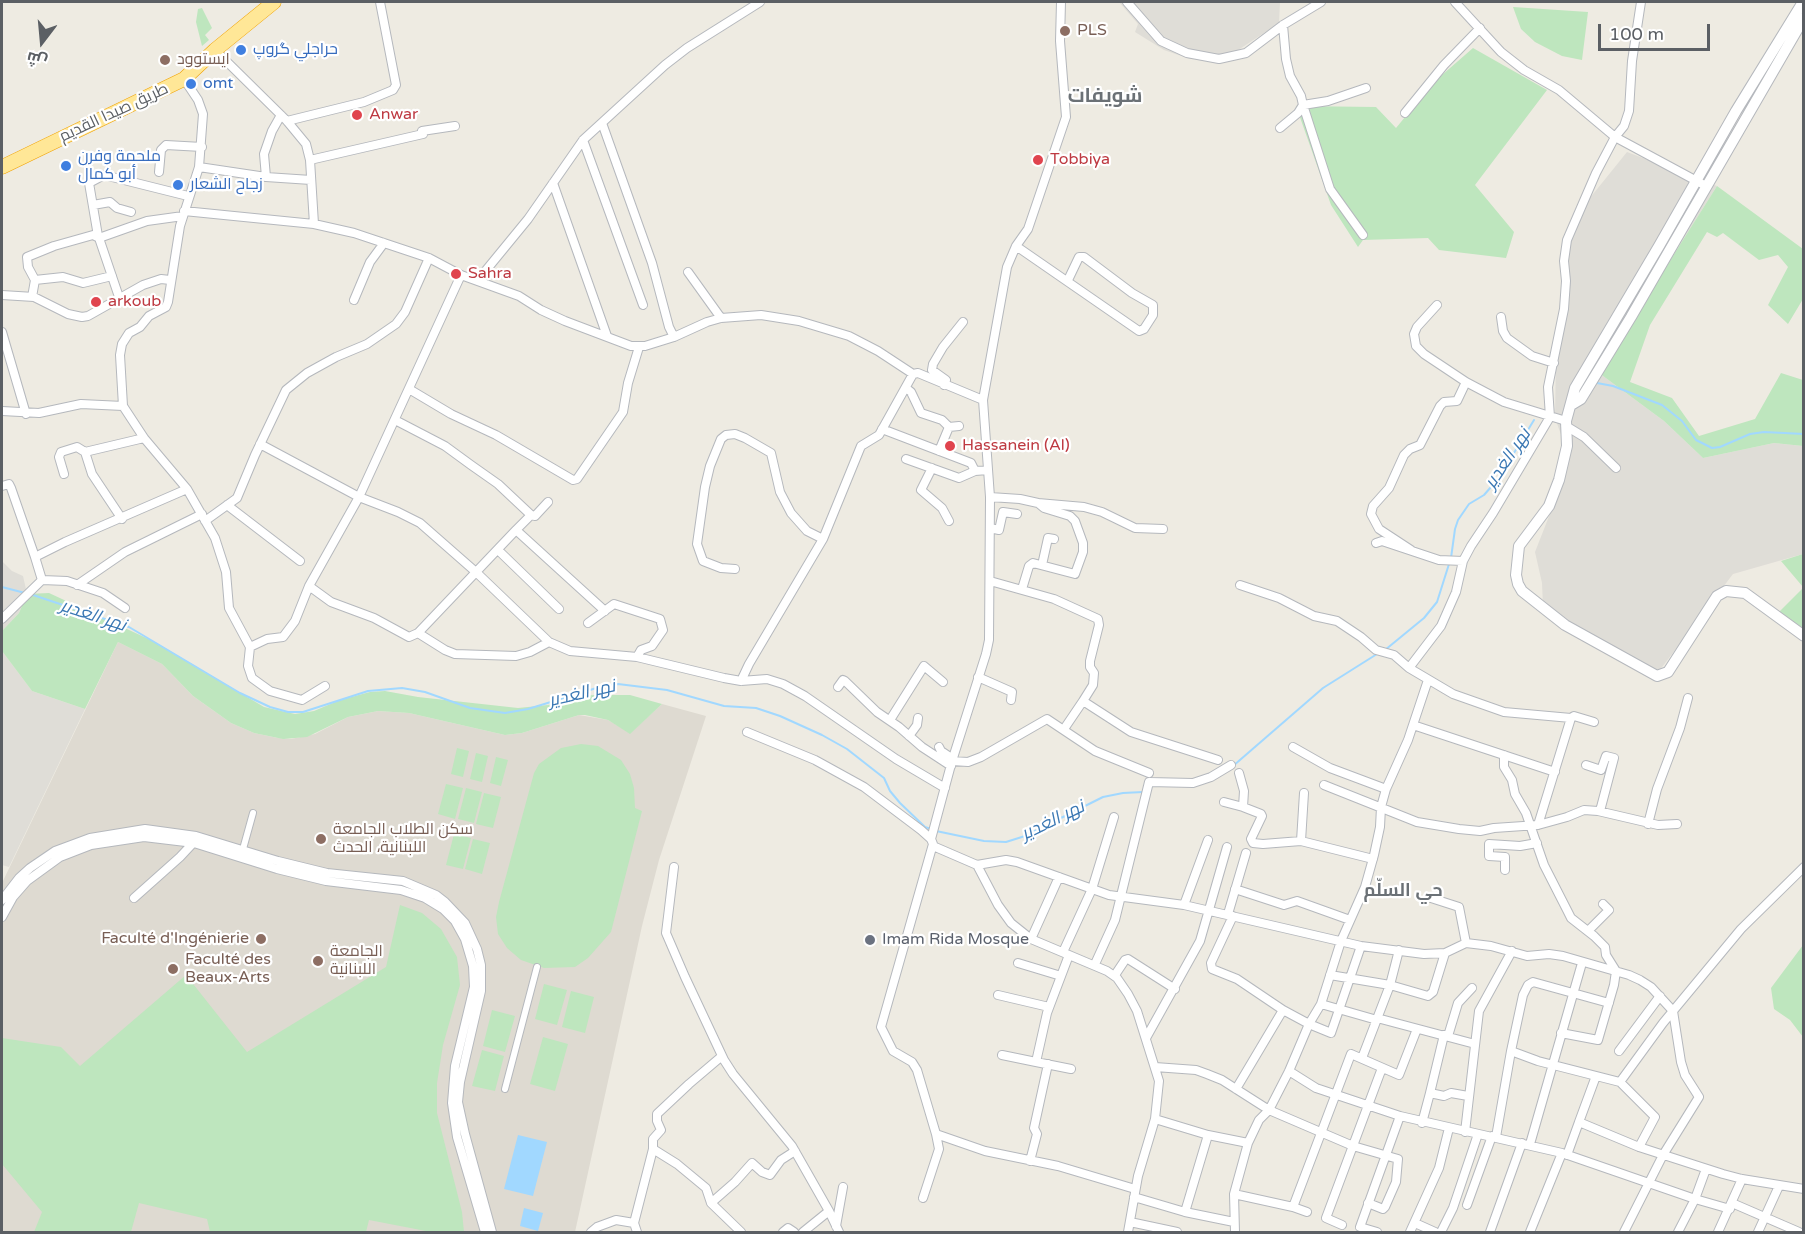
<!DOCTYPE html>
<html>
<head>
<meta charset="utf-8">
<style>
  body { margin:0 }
  #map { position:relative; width:1805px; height:1234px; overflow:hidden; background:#eeebe2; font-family:"Varela Round",Cairo,sans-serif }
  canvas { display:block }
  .frame { position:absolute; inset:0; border:3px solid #5b5f64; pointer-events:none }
  .north { position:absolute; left:12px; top:12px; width:60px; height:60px; -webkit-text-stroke:4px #fff; paint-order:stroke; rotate:196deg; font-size:16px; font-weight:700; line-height:24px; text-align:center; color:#5b5f64 }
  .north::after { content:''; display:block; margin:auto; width:21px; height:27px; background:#5b5f64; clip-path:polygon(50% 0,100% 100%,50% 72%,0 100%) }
  .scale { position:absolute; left:1598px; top:24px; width:112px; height:27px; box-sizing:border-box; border:3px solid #5b5f64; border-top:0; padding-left:8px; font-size:18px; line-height:21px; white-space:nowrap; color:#5b5f64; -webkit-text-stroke:4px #fff; paint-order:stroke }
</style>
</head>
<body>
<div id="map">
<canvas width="1805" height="1234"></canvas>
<div class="frame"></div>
<div class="north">ش</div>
<div class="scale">100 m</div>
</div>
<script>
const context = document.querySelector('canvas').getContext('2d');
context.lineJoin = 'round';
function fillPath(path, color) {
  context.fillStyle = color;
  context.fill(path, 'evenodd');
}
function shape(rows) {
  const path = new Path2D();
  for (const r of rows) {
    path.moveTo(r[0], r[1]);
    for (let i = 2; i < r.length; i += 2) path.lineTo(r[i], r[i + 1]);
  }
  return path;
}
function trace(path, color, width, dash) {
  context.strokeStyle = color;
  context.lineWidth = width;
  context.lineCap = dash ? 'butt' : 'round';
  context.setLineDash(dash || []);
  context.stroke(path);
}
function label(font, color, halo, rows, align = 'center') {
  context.font = font + ' "Varela Round",Cairo,sans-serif';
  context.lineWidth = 4.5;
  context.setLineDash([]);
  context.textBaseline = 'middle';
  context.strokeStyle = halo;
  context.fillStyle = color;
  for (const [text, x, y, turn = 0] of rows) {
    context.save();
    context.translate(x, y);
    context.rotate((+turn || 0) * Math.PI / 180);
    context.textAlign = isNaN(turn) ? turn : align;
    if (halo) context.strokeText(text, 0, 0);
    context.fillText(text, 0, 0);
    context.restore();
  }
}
const industrial = shape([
  [1119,2,1280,2,1279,23,1223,60,1190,59,1164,50,1135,32,1138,24],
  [1627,152,1717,186,1599,373,1664,421,1703,458,1774,443,1803,446,1803,554,1733,574,1656,675,1543,606,1542,583,1535,552,1566,473,1563,440,1555,418,1556,357,1566,313,1562,267,1581,209],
  [2,561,12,571,23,576,27,594,19,613,2,631],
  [2,651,32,691,85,709,9,867,2,865]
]);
const education = shape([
  [118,642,162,664,193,696,231,723,254,733,278,738,291,739,315,734,348,717,378,711,409,713,505,735,522,733,579,715,608,720,630,733,662,704,706,716,659,860,642,926,575,1232,2,1232,2,883]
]);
const green = shape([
  [1513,7,1588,12,1582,60,1562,56,1535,42,1521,29],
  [202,8,212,28,205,35,209,40,202,46,196,22,198,9],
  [1473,48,1547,90,1475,185,1514,232,1506,258,1439,250,1428,238,1363,240,1358,247,1331,205,1296,106,1376,107,1396,128,1434,82],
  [1717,186,1803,249,1803,299,1788,324,1768,305,1788,267,1778,255,1759,260,1723,233,1717,237,1707,232,1650,325,1630,382,1672,398,1699,436,1755,419,1781,373,1803,380,1803,446,1774,443,1703,458,1664,421,1599,373],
  [1803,554,1804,554,1803,587,1781,561],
  [1803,588,1803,628,1779,612],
  [49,593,155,642,264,707,295,714,314,711,340,700,370,692,385,691,418,697,518,708,548,705,580,696,595,695,630,695,662,704,630,734,608,720,585,715,579,715,522,733,505,735,409,713,378,711,348,717,307,737,283,739,254,733,231,723,193,696,162,664,118,642,85,709,32,691,2,651,2,631,19,613,27,594],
  [581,744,598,746,621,760,630,774,634,788,635,808,642,811,611,932,588,958,575,967,544,968,521,960,507,948,498,934,496,917,499,902,534,773,539,764,561,748],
  [457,748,469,751,463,777,451,774],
  [476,753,488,756,482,782,470,779],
  [496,757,508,760,501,786,490,783],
  [446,784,463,788,455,819,438,814],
  [466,788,482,792,474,823,458,819],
  [484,793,501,797,493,828,476,824],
  [454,834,471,838,463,869,446,865],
  [473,839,490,843,482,874,465,869],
  [400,905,422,913,441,929,457,957,460,985,443,1045,437,1083,437,1113,462,1212,464,1232,431,1232,369,1220,366,1232,210,1232,207,1219,139,1203,131,1232,34,1232,42,1212,2,1164,2,1038,61,1047,80,1066,186,975,247,1052,386,967],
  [1803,945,1803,1037,1790,1020,1774,1009,1771,988],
  [544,984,567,990,557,1025,535,1019],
  [571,991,594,997,585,1033,562,1027],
  [492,1010,515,1016,505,1052,483,1046],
  [543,1037,568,1044,555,1091,530,1084],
  [482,1050,504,1056,495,1091,472,1086]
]);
const water = shape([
  [518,1135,547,1142,533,1196,504,1189],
  [524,1208,543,1213,538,1231,520,1226]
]);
const stream = shape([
  [1597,383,1613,386,1662,405,1682,421,1696,440,1712,448,1720,447,1750,434,1764,432,1804,434],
  [1451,558,1455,529,1458,520,1469,504,1484,495,1498,479,1534,420],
  [2,587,25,593],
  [30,594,129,627,240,693,270,707,288,712,303,712,368,691,402,688,425,692,470,708,505,713,528,709,603,686,618,684,667,690,724,706,756,708,780,716,822,735,847,749,884,778,890,791,900,803,925,827,931,829],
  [1385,650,1424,618,1437,602,1449,564],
  [1233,766,1323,688,1377,654],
  [936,831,984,841,1006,842,1025,836,1103,797,1123,793,1143,792]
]);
const pedestrian = shape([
  [243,849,253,813],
  [505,1089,537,967]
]);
const minor = shape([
  [1127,2,1161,41,1187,53,1219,59,1246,53,1283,25,1321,2],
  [1455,2,1501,52,1524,70,1559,90,1615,137,1706,186],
  [1283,25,1286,59,1290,76,1301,96,1303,105,1328,101,1366,88],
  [215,50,287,121,306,144,310,160,314,224],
  [184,79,198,100,203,114,199,167,180,226,168,302,166,307,149,316,140,327,129,333,122,344,120,355,123,406,144,438,187,489,215,538,226,572,229,608,250,647,248,666,252,678,270,691,302,700,325,686],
  [1303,105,1330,189,1363,235],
  [1405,113,1444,65,1480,28],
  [287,121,364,102,393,90,396,85,380,2],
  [602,123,652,263,669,327,674,337],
  [1280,128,1298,113,1303,105],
  [583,140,643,305],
  [310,160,423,134,422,131,455,126],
  [199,167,266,177,311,180],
  [159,172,161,150,166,145,202,147],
  [266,177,264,154,272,131,281,115],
  [553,183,607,336],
  [93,205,110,202,117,208,131,212],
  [184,211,314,224,354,233,429,258,461,275,519,296,541,310,565,321,631,346,645,346,674,337,707,322,721,318,761,315,799,321,849,336,878,351,913,374,918,373,983,400],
  [98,236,89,183,104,175,188,196],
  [1016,246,1139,331,1144,329,1153,315,1153,305,1132,293,1084,257,1079,257,1068,280],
  [688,272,721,318],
  [35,280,28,267,27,257,54,246,93,235,99,238],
  [478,280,528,219,583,140,665,65,687,48,760,2],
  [2,295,34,297,68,314,82,317,88,316,143,285,161,279,170,280],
  [32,297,35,280,63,277,83,283,112,276],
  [119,297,99,238,147,221,183,216],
  [354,300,370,262,384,243],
  [1437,305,1417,327,1414,334,1416,346,1424,354,1466,382,1504,402,1566,421],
  [1501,317,1503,331,1507,338,1532,356,1554,363],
  [2,332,26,414],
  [944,385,946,380,932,370,933,364,943,347,963,322],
  [906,388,911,392,921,413,942,420,949,427],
  [409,389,451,414,496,435,573,480,577,479,623,412,628,383,639,347],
  [2,411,39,413,81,404,123,406],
  [395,420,445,446,471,465,498,484,531,515],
  [1566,426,1584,437,1616,468],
  [882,429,971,463,975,471,988,470],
  [260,444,359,497,398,512,420,523,477,573,549,642,570,651,637,657,724,678,741,681,767,679,783,684,805,696,896,759,945,788],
  [939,451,949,427,959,426],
  [906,459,959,478,975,471],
  [932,468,921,490,942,508,949,521],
  [64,474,59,457,61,452,77,447,85,452],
  [2,486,9,484,11,488,35,557],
  [990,497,1020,499,1038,503,1044,508,1070,516,1075,521,1083,543,1083,552,1075,574,1033,563,1029,566,1022,589],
  [1038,503,1084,507,1102,512,1135,528,1163,529],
  [227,505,300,561],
  [122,519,92,474,85,452,144,438],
  [205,521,237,498,255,455,286,390,307,373,336,357,367,344,396,324,405,312,429,258],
  [990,528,999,530,1003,512,1017,514],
  [516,530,605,611],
  [1376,543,1382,541,1439,560,1463,561],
  [498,550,559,609],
  [1411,550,1379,529,1371,514,1373,506,1389,488,1404,455,1410,449,1420,445,1440,406,1444,402,1457,401,1466,382],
  [1042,565,1048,538,1054,539],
  [735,569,721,568,703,561,697,544,705,487,710,466,721,439,726,435,735,434,745,438,771,453,780,492,791,513,807,531,823,539],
  [42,580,35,557,65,542,187,489],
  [990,581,1054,599,1098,619,1099,625,1090,661,1090,667,1094,673,1093,685,1083,701],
  [77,585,125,552,202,514],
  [1240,585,1279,598,1314,616,1337,621,1361,637,1376,650,1394,655,1409,668,1453,694,1504,712,1571,718,1574,716,1594,722],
  [309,586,331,602,374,618,409,637,418,633,445,650,455,654,516,656,530,652,549,642],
  [2,619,42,580,67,581,103,593,125,608],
  [588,623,614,604,660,619,663,630,652,646,641,650,637,657],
  [418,633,516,530,531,515,535,516,548,502],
  [250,647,267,639,283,637,295,621,309,586,359,497,461,275],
  [1409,668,1441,626,1456,592,1463,561,1471,546,1493,513,1550,417,1548,387,1564,309,1566,281,1564,261,1567,240,1596,173,1615,137,1624,126,1629,111,1632,61,1641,2],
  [978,677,1012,692,1011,700],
  [741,681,749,664,823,539,861,446,879,435,913,374],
  [838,687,843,680,845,681,877,712,899,727,922,747,951,766],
  [890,720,924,666,943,682],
  [1413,725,1555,772],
  [1064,729,1083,701,1131,732,1218,760],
  [747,732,815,760,864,787,921,830,931,839,933,844,881,1027,893,1051,912,1062,917,1070,936,1134,939,1149,923,1198],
  [909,736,917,725,918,718],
  [939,747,941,751,953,759],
  [1293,747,1330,768,1386,789],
  [1504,755,1504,767,1512,780,1515,794,1526,813,1544,865,1568,912,1571,918,1594,936,1605,947,1606,955,1616,971,1614,985,1598,1040,1561,1033],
  [952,761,968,762,981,757,1047,719,1095,751,1149,773],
  [1586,765,1601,770,1606,756,1614,758,1600,811],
  [1239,773,1244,791,1243,807,1261,814,1262,816,1251,839,1253,843,1263,844,1301,841,1373,859],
  [1324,785,1417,822,1459,829,1480,831,1494,828,1538,825,1567,817,1584,810,1598,811,1658,825,1677,824],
  [1224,802,1243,807],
  [1648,824,1657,789,1680,728,1688,698],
  [1538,825,1571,718],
  [931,839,952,761,986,654,989,640,990,497,983,400,1007,267,1016,246,1028,229,1066,117,1060,41,1061,2],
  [1301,841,1304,793],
  [933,846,977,865,998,905,1011,923,1031,939,1107,971,1117,978,1128,994,1137,1011,1159,1081,1155,1119,1138,1176,1128,1232],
  [977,865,1006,860,1017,862,1109,895,1184,905,1361,946,1424,954,1445,953,1466,943,1491,946,1527,956,1549,954,1563,956,1629,975,1640,980,1651,987,1673,1011,1681,1062,1685,1075,1699,1097,1663,1155,1624,1232],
  [674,867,666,933,685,977,724,1060,733,1074,792,1146,829,1211,839,1232],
  [1505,870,1505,857,1489,856,1489,844,1520,846,1537,843],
  [1235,889,1284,905,1297,901,1350,920],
  [134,898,180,857,194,842],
  [1431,898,1459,907,1466,943],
  [2,900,19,878,30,868,55,851,90,838,145,829,196,836,278,861,327,873,403,881,436,895,445,902,465,923,477,949,481,965,481,991,460,1082,458,1102,465,1134,492,1232],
  [1184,905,1208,840],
  [1228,914,1246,853],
  [1233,916,1211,963,1212,969,1237,979,1283,1010,1309,1024,1331,1033,1361,946],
  [2,917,13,897,27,881,60,857,91,845,144,837,194,843,277,869,326,881,401,890,425,898,443,909,455,921,465,939,473,966,474,987,455,1066,452,1103,457,1137,485,1232],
  [1588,931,1609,910,1603,904],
  [1031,939,1059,877],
  [1063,952,1092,889,1114,817],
  [1069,955,1047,1013,1036,1062,1071,1069],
  [1018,963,1061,976],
  [1095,964,1115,920,1149,782,1193,783,1211,777,1231,765],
  [1115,975,1125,960,1128,959,1175,989],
  [1330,975,1390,985,1428,996,1433,992,1445,953],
  [998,995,1049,1007],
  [1321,1004,1377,1020],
  [1377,1018,1475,1044],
  [1448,1036,1458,1003,1472,988],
  [1146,1038,1200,941,1227,847],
  [1511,1051,1523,995,1528,985,1533,982,1609,1003],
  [1619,1051,1660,996],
  [1002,1055,1036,1062],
  [1362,1058,1390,985,1399,950],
  [1155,1067,1196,1070,1207,1074,1222,1080,1269,1110,1353,1146,1398,1159,1396,1182,1385,1207,1383,1209,1368,1203],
  [1289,1071,1316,1088,1400,1116,1562,1153,1695,1199,1730,1209],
  [1596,1076,1579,1122,1639,1147,1723,1174,1742,1179,1804,1189],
  [1620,1082,1655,1117,1639,1147],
  [1236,1089,1283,1010],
  [1430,1093,1444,1035],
  [1155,1119,1208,1135,1248,1143],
  [1422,1123,1430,1093,1444,1096,1451,1093,1468,1096],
  [1465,1132,1479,1011,1512,951],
  [936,1134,985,1151,1058,1166,1135,1189],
  [1496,1137,1511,1051,1538,1061,1620,1082,1663,1023,1741,929,1804,867],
  [1530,1144,1582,963],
  [653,1149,653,1139,661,1130,657,1121,657,1114,689,1084,722,1056],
  [1567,1155,1579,1122],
  [1030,1161,1037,1134,1034,1128,1048,1064],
  [1234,1194,1293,1207,1307,1212],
  [1134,1197,1185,1212,1208,1135],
  [711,1203,735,1182,752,1163,762,1172,770,1175,781,1160,795,1151],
  [1732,1203,1799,1232],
  [1467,1205,1492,1136],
  [1293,1207,1351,1054,1399,1075,1417,1029],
  [1185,1212,1234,1222],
  [1130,1222,1177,1232],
  [1415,1223,1435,1232],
  [1342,1225,1326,1218,1382,1068],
  [836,1226,843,1187],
  [591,1232,597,1227,616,1220,634,1223],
  [637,1232,634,1223,653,1149,677,1164,706,1188,711,1203,741,1232],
  [783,1232,788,1228,794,1232],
  [803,1232,829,1211],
  [1235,1232,1234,1194,1248,1143,1259,1120,1269,1110,1289,1071,1309,1024,1321,1004,1341,941,1365,887,1374,855,1380,827,1381,807,1386,789,1408,740,1428,680],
  [1377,1232,1360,1227,1400,1116],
  [1410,1232,1439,1168,1449,1128],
  [1441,1232,1453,1208,1478,1134],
  [1490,1232,1522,1143],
  [1530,1232,1562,1153],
  [1678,1232,1695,1199,1706,1169],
  [1718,1232,1742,1179],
  [1758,1232,1779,1186]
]);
const tertiary = shape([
  [1803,2,1736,111,1659,246,1575,388,1566,421,1567,446,1559,480,1549,506,1519,546,1516,575,1518,584,1522,591,1565,625,1657,676,1668,672,1717,596,1726,591,1745,593,1804,636],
  [1571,405,1581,399,1631,317,1804,18]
]);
const trunk = shape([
  [2,167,184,79,215,50,274,2]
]);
const markers = [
  [1065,31,6,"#8d6e63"],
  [241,50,6,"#3f7fe0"],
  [165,60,6,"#8d6e63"],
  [191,84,6,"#3f7fe0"],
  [357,115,6,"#e0444e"],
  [1038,160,6,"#e0444e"],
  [66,166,6,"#3f7fe0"],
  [178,185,6,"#3f7fe0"],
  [456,274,6,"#e0444e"],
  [96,302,6,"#e0444e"],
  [950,446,6,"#e0444e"],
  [321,839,6,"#8d6e63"],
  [261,939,6,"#8d6e63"],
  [870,940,6,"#6b7280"],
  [318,961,6,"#8d6e63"],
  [173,969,6,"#8d6e63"]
];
const educationNames = [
  ["PLS",1077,31],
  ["ايستوود",177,60],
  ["سكن الطلاب الجامعة",333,830],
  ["اللبنانية، الحدث",333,848],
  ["Faculté d'Ingénierie",249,939,"right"],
  ["الجامعة",330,952],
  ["اللبنانية",330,970],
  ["Faculté des",185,960],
  ["Beaux-Arts",185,978]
];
const shopNames = [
  ["حراجلي گروپ",253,50],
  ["omt",203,84],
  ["ملحمة وفرن",78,157],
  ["أبو كمال",78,175],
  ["زجاح الشعار",190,185]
];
const streetNames = [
  ["طريق صيدا القديم",114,113,-25]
];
const healthNames = [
  ["Anwar",369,115],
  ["Tobbiya",1050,160],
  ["Sahra",468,274],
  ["arkoub",108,302],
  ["Hassanein (Al)",962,446]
];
const worshipNames = [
  ["Imam Rida Mosque",882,940]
];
const waterNames = [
  ["نهر الغدير",1508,459,-56],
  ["نهر الغدير",93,616,18],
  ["نهر الغدير",582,694,-13],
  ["نهر الغدير",1053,821,-26]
];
const neighbourhoodNames = [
  ["حي السلّم",1403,891]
];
const quarterNames = [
  ["شويفات",1105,97]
];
fillPath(industrial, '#dfddd7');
fillPath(education, '#dedad1');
fillPath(green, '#bee6be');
fillPath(water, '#a1d8ff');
trace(stream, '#a1d8ff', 2);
trace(pedestrian, '#b5b8bd', 8);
trace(minor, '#b5b8bd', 10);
trace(tertiary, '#b5b8bd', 12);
trace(trunk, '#f0a100', 15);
trace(pedestrian, '#fff', 6);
trace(minor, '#fff', 8);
trace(tertiary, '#fff', 10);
trace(trunk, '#ffe797', 14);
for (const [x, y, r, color] of markers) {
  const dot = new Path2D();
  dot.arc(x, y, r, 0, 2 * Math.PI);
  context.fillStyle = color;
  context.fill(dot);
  trace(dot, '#fff', 2);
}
label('16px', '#785e54', '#fff', educationNames, 'left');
label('16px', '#366cbe', '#fff', shopNames, 'left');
label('16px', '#5b5f64', '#fff', streetNames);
label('16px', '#be3a42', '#fff', healthNames, 'left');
label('16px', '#5b616d', '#fff', worshipNames, 'left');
label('italic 18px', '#3b78b4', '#fff', waterNames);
label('bold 18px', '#6b7176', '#fff', neighbourhoodNames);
label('bold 20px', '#6b7176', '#fff', quarterNames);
</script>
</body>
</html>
